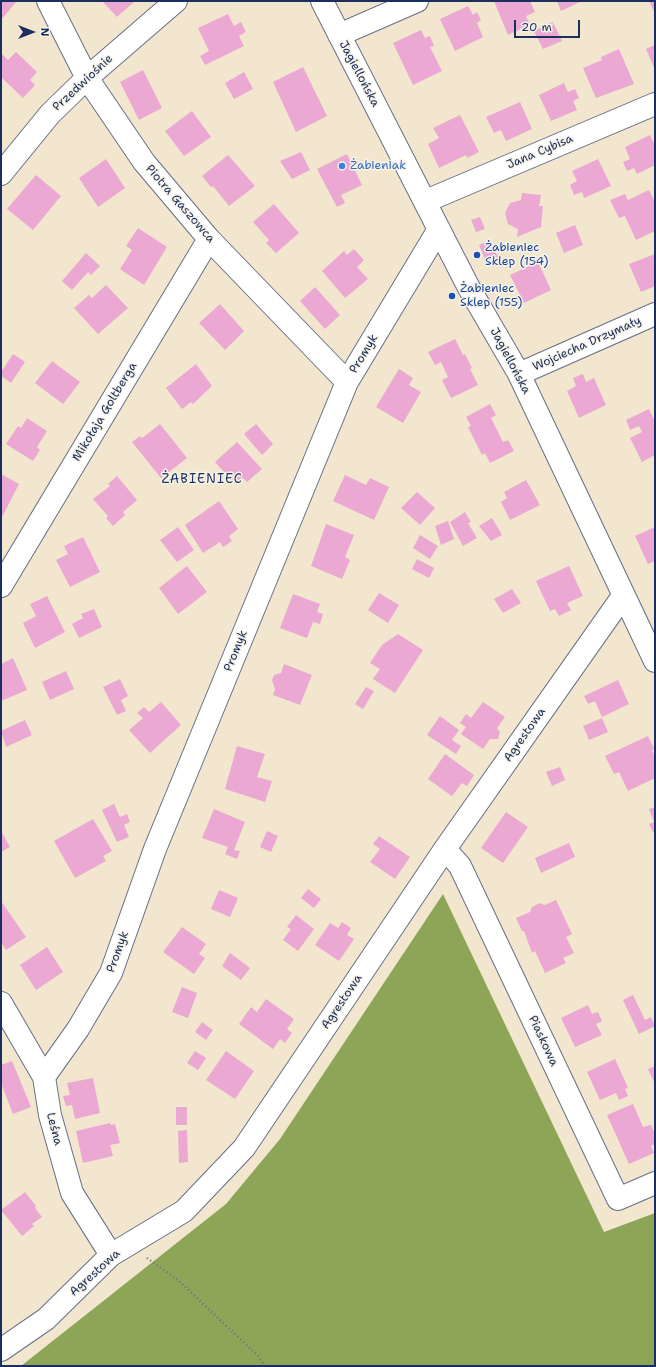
<!DOCTYPE html>
<html>
<head>
<meta charset="utf-8">
<style>
  body { margin:0 }
  #map { position:relative; width:656px; height:1367px; overflow:hidden; background:#f3e6cf; font-family:"Shantell Sans",sans-serif }
  canvas { display:block }
  .frame { position:absolute; inset:0; border:2px solid #1b2f5e; pointer-events:none }
  .north { position:absolute; left:12px; top:12px; width:40px; height:40px; -webkit-text-stroke:3px #f7f3e8; paint-order:stroke; rotate:90deg; font-size:11px; font-weight:700; line-height:16px; text-align:center; color:#1b2f5e }
  .north::after { content:''; display:block; margin:auto; width:14px; height:18px; background:#1b2f5e; clip-path:polygon(50% 0,100% 100%,50% 72%,0 100%) }
  .scale { position:absolute; left:514px; top:20px; width:66px; height:18px; box-sizing:border-box; border:2px solid #1b2f5e; border-top:0; padding-left:5px; font-size:12px; line-height:14px; white-space:nowrap; color:#1b2f5e; -webkit-text-stroke:3px #f7f3e8; paint-order:stroke }
</style>
</head>
<body>
<div id="map">
<canvas width="656" height="1367"></canvas>
<div class="frame"></div>
<div class="north">N</div>
<div class="scale">20 m</div>
</div>
<script>
const context = document.querySelector('canvas').getContext('2d');
context.lineJoin = 'round';
function fillPath(path, color) {
  context.fillStyle = color;
  context.fill(path, 'evenodd');
}
function shape(rows) {
  const path = new Path2D();
  for (const r of rows) {
    path.moveTo(r[0], r[1]);
    for (let i = 2; i < r.length; i += 2) path.lineTo(r[i], r[i + 1]);
  }
  return path;
}
function trace(path, color, width, dash) {
  context.strokeStyle = color;
  context.lineWidth = width;
  context.lineCap = dash ? 'butt' : 'round';
  context.setLineDash(dash || []);
  context.stroke(path);
}
function label(font, color, halo, rows, align = 'center') {
  context.font = font + ' "Shantell Sans",sans-serif';
  context.lineWidth = 3;
  context.setLineDash([]);
  context.textBaseline = 'middle';
  context.strokeStyle = halo;
  context.fillStyle = color;
  for (const [text, x, y, turn = 0] of rows) {
    context.save();
    context.translate(x, y);
    context.rotate((+turn || 0) * Math.PI / 180);
    context.textAlign = isNaN(turn) ? turn : align;
    if (halo) context.strokeText(text, 0, 0);
    context.fillText(text, 0, 0);
    context.restore();
  }
}
const forest = shape([
  [443,894,604,1232,655,1213,655,1366,21,1366,226,1204,280,1139]
]);
const building = shape([
  [1,1,17,1,1,20],
  [102,1,135,1,117,17],
  [494,1,530,1,535,12,526,16,530,25,508,35],
  [557,1,582,1,561,11],
  [649,1,655,1,655,14],
  [468,6,473,15,477,12,481,20,477,23,483,37,455,51,440,19],
  [228,14,234,26,241,22,246,32,239,36,244,46,205,65,200,56,209,51,198,28],
  [553,22,562,41,543,49,534,31],
  [421,30,425,38,430,36,434,46,430,47,442,71,413,85,393,43],
  [655,45,655,70,646,49],
  [619,49,634,84,596,98,583,68,602,60,601,57],
  [16,52,37,72,30,80,35,85,23,98,1,77,1,53,8,60],
  [303,67,327,116,296,132,273,82],
  [143,70,162,108,139,120,120,82],
  [244,72,253,89,234,99,225,83],
  [564,83,568,92,575,89,579,98,573,101,577,110,551,121,539,95],
  [520,102,532,129,506,141,501,130,494,133,486,117],
  [192,111,211,137,184,156,165,131],
  [460,115,479,152,467,158,466,155,439,168,428,144,439,138,433,128],
  [650,135,655,145,655,165,637,174,634,168,627,171,623,162,630,159,625,147],
  [301,152,310,170,292,179,280,161],
  [347,154,362,185,341,195,345,203,337,207,317,169],
  [228,155,255,186,229,206,213,186,211,187,202,176],
  [106,159,125,188,98,207,79,178],
  [598,159,611,186,584,198,582,192,574,195,570,185,577,181,572,171],
  [36,175,61,196,33,230,7,209],
  [649,190,655,202,655,231,636,240,625,216,619,218,610,200,625,194,628,200],
  [522,193,541,195,539,206,543,206,541,227,517,237,518,229,508,224,505,213,510,203,521,200],
  [274,204,299,233,276,253,266,243,269,240,253,222],
  [480,217,485,229,476,232,471,220],
  [575,225,583,245,564,253,556,233],
  [138,228,167,247,144,285,120,269,132,250,126,246],
  [490,240,498,257,486,262,479,245],
  [354,249,364,260,357,267,368,279,345,298,322,271,344,251,347,255],
  [86,253,100,266,91,275,88,272,72,290,62,281],
  [655,254,655,286,641,292,629,264],
  [538,262,551,290,524,303,510,275],
  [106,285,128,308,98,334,74,308,89,295,92,298],
  [315,287,340,315,325,329,300,301],
  [220,304,244,331,225,350,199,323],
  [455,339,463,355,465,354,472,368,470,369,478,385,451,398,442,380,448,377,441,362,435,365,428,352],
  [13,354,25,362,11,383,1,376,1,372],
  [52,361,80,382,63,404,35,383],
  [196,364,212,386,193,404,191,402,182,409,166,388],
  [399,369,413,378,409,385,421,392,403,423,376,407],
  [583,374,586,382,594,378,606,405,579,418,567,391,576,386,573,378],
  [490,404,496,415,491,418,503,442,508,440,514,451,490,463,485,453,482,455,468,427,471,426,466,417],
  [649,409,655,422,655,455,642,462,630,438,642,432,639,426,630,430,626,420],
  [27,418,47,431,37,447,40,450,33,461,6,444,18,426,21,428],
  [160,424,187,458,161,478,132,442,140,436,142,438],
  [256,424,273,444,262,455,244,434],
  [237,442,262,469,247,482,242,477,235,484,215,462],
  [1,474,19,484,1,519],
  [345,475,366,485,370,478,389,487,374,520,333,501],
  [117,476,137,500,123,512,125,515,113,526,106,518,108,516,93,499,110,486,108,484],
  [526,480,540,505,510,520,501,502,507,498,504,492],
  [417,492,435,508,420,525,401,508],
  [219,501,238,529,229,536,232,541,223,547,220,542,203,553,185,525],
  [465,512,471,522,468,523,477,538,463,546,450,522],
  [492,518,502,535,491,541,479,526],
  [448,521,454,539,441,545,435,526],
  [326,524,354,535,345,557,350,560,342,579,311,566],
  [178,527,194,550,177,562,160,540],
  [655,527,655,561,648,564,635,536],
  [420,535,438,546,430,559,413,548],
  [83,537,100,572,70,587,56,560,68,554,64,546],
  [417,559,434,568,429,578,412,569],
  [187,566,207,592,178,614,159,588],
  [569,566,583,596,567,603,571,610,559,616,555,609,550,611,536,581],
  [512,589,521,603,503,613,494,599],
  [379,593,399,605,388,623,368,610],
  [293,594,320,604,317,612,323,614,320,624,313,622,307,638,280,628],
  [47,596,65,632,35,648,23,623,36,616,30,604],
  [94,609,102,627,79,638,72,624,83,618,81,614],
  [398,634,423,650,395,693,373,679,380,669,370,663,382,645],
  [13,658,27,690,1,701,1,664],
  [284,664,312,675,300,705,273,695,275,689,272,680,274,675,281,673],
  [66,671,74,689,50,700,42,682],
  [120,679,128,696,121,700,126,711,117,715,103,687],
  [618,680,629,704,602,717,595,701,588,704,584,696],
  [366,687,374,691,363,709,355,704],
  [161,702,181,725,150,753,129,730,143,718,137,713,144,707,149,712],
  [483,702,505,717,497,728,500,732,498,739,490,739,483,749,461,734,466,727,460,723,466,714,471,718],
  [440,716,459,730,452,740,461,746,456,754,427,735],
  [602,718,608,732,589,740,583,726],
  [25,720,32,735,6,747,1,731],
  [648,736,654,749,652,750,655,757,655,778,628,791,619,772,614,774,605,756],
  [237,746,265,754,257,777,272,781,265,802,225,789],
  [445,754,474,775,467,786,462,783,452,796,428,779],
  [560,767,565,780,552,786,546,772],
  [114,804,120,817,127,814,130,822,124,825,129,837,117,842,102,810],
  [655,807,655,831,653,832,649,824,654,822,649,809],
  [214,809,245,822,234,850,240,851,237,859,225,854,228,847,202,838],
  [506,812,528,827,503,863,481,848],
  [93,819,112,851,103,856,106,861,75,878,54,841],
  [1,831,10,847,1,852],
  [267,831,278,836,271,852,260,847],
  [379,836,410,857,395,879,370,862,380,849,373,844],
  [569,843,575,857,541,873,535,858],
  [308,889,321,899,314,908,301,898],
  [219,890,238,898,230,917,211,909],
  [556,900,572,934,566,937,574,953,563,958,566,963,545,973,535,951,532,953,524,931,522,931,516,918,530,912,532,907,540,903,545,905],
  [1,901,26,937,6,950,1,942],
  [296,915,314,929,298,951,283,940,291,929,287,927],
  [342,922,351,928,347,935,354,939,339,961,315,945,330,923,338,928],
  [182,927,206,944,199,954,205,958,194,974,163,952],
  [47,947,63,972,36,990,20,965],
  [230,953,250,968,241,980,222,966],
  [182,987,197,993,188,1018,172,1012],
  [633,995,645,1020,651,1017,655,1026,639,1034,623,1000],
  [266,999,294,1019,287,1029,292,1033,285,1043,280,1039,273,1049,239,1024,251,1007,257,1012],
  [588,1005,592,1014,598,1012,602,1021,596,1024,602,1035,575,1047,561,1018],
  [202,1022,213,1030,206,1040,195,1032],
  [195,1051,206,1058,198,1070,187,1063],
  [226,1051,254,1071,235,1099,206,1080],
  [615,1059,628,1088,625,1089,628,1096,619,1100,616,1093,600,1100,587,1072],
  [12,1061,31,1107,13,1114,1,1083,1,1065],
  [655,1066,655,1084,648,1069],
  [93,1078,100,1113,75,1119,72,1105,66,1106,63,1096,70,1095,67,1083],
  [633,1104,643,1127,651,1125,655,1134,655,1144,651,1146,654,1153,629,1164,607,1115],
  [176,1107,187,1107,187,1125,176,1125],
  [110,1123,111,1125,115,1124,120,1143,110,1145,113,1156,83,1163,76,1131],
  [187,1130,188,1162,179,1163,178,1131],
  [25,1192,36,1206,35,1208,42,1217,32,1224,34,1226,22,1236,1,1210]
]);
const path = shape([
  [147,1258,179,1281,258,1356,265,1366]
]);
const minor = shape([
  [48,1,87,78,144,162,209,239,347,382],
  [322,1,469,288,519,374,655,661],
  [339,35,417,1],
  [1,174,50,114,87,78,176,1],
  [426,201,655,104],
  [519,374,655,314],
  [1,586,209,239],
  [445,849,460,866,618,1199,655,1183],
  [1,1003,44,1077,50,1115,72,1193,111,1255],
  [44,1077,78,1029,111,973,155,849,347,382,439,229],
  [1,1350,46,1319,111,1255,184,1211,244,1148,445,849,623,596]
]);
const markers = [
  [342,166,4,"#3f7fe0"],
  [477,255,4,"#1a4fb4"],
  [452,296,4,"#1a4fb4"]
];
const streetNames = [
  ["Jagiellońska",359,74,62],
  ["Przedwiośnie",83,83,-43],
  ["Jana Cybisa",540,152,-23],
  ["Piotra Gaszowca",180,204,49],
  ["Wojciecha Drzymały",587,344,-24],
  ["Promyk",364,354,-59],
  ["Jagiellońska",510,361,62],
  ["Mikołaja Goltberga",105,412,-59],
  ["Promyk",236,651,-68],
  ["Agrestowa",525,735,-55],
  ["Promyk",118,952,-70],
  ["Agrestowa",342,1002,-56],
  ["Piaskowa",543,1041,65],
  ["Leśna",54,1129,75],
  ["Agrestowa",95,1273,-42]
];
const shopNames = [
  ["Żabieniak",350,166]
];
const transitNames = [
  ["Żabieniec",485,248],
  ["Sklep (154)",485,262],
  ["Żabieniec",460,289],
  ["Sklep (155)",460,303]
];
const neighbourhoodNames = [
  ["ŻABIENIEC",202,480]
];
fillPath(forest, '#8da556');
fillPath(building, '#eaa8d2');
trace(minor, '#676f86', 24);
trace(path, '#676f86', 2.5, [1, 3]);
trace(minor, '#fff', 22);
for (const [x, y, r, color] of markers) {
  const dot = new Path2D();
  dot.arc(x, y, r, 0, 2 * Math.PI);
  context.fillStyle = color;
  context.fill(dot);
  trace(dot, '#f7f3e8', 1.5);
}
label('12px', '#1b2f5e', '#f7f3e8', streetNames);
label('12px', '#366cbe', '#f7f3e8', shopNames, 'left');
label('12px', '#164399', '#f7f3e8', transitNames, 'left');
context.letterSpacing = '1px';
label('13px', '#1b2f5e', '#f7f3e8', neighbourhoodNames);
context.letterSpacing = '0px';
</script>
</body>
</html>
